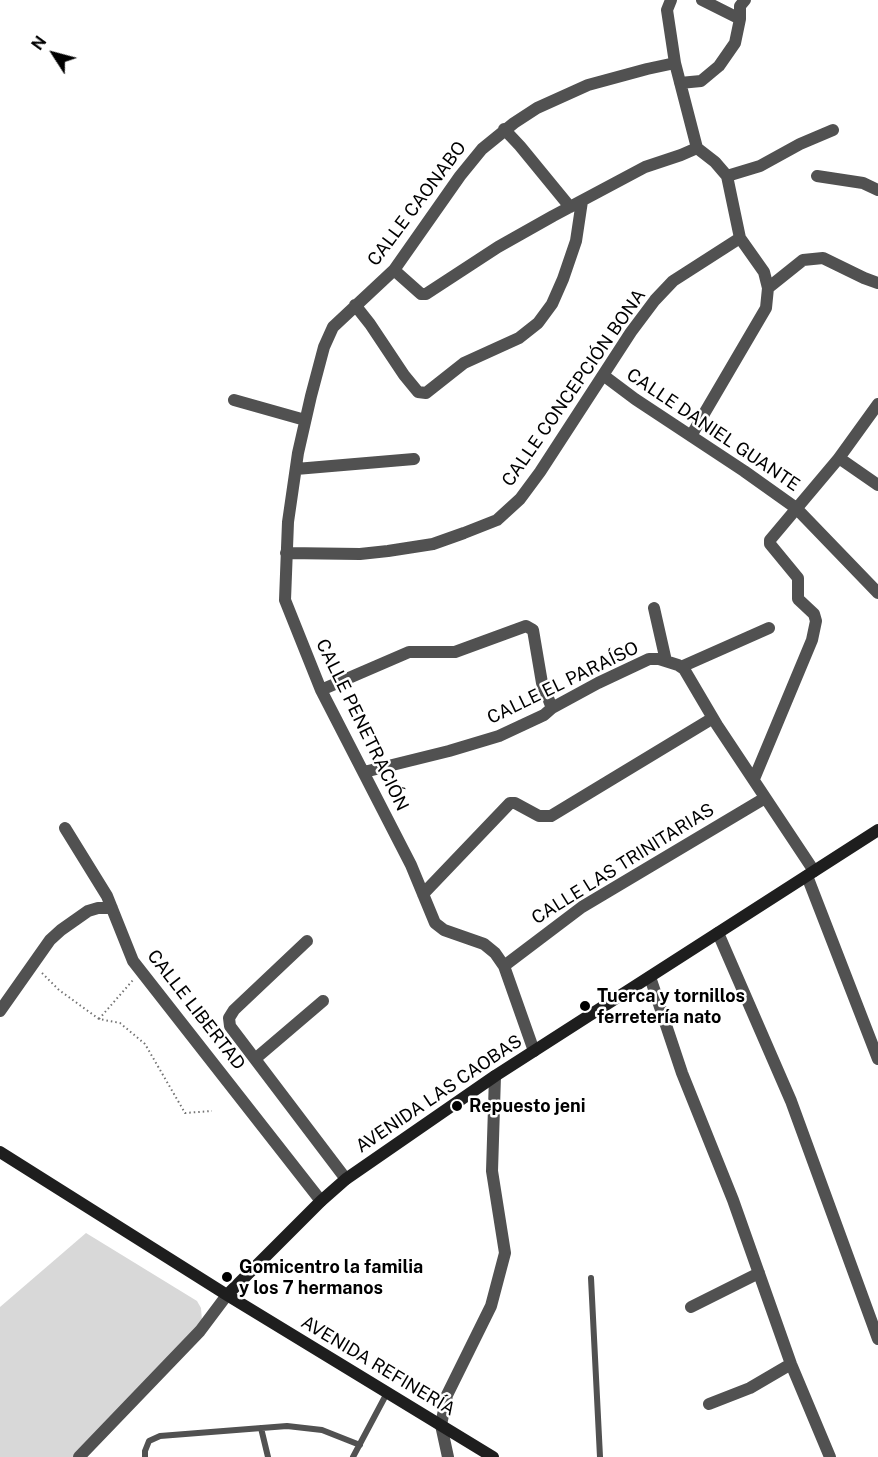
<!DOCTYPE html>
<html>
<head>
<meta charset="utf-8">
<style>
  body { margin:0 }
  #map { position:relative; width:878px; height:1457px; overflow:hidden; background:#fff; font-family:"Public Sans",sans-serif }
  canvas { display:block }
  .north { position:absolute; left:24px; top:24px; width:60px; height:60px; -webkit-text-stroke:4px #fff; paint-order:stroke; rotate:306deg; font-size:16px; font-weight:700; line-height:24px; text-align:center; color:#000 }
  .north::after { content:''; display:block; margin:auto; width:21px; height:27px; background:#000; clip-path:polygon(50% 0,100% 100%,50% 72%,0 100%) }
</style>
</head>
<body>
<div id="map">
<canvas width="878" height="1457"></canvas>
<div class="north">N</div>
</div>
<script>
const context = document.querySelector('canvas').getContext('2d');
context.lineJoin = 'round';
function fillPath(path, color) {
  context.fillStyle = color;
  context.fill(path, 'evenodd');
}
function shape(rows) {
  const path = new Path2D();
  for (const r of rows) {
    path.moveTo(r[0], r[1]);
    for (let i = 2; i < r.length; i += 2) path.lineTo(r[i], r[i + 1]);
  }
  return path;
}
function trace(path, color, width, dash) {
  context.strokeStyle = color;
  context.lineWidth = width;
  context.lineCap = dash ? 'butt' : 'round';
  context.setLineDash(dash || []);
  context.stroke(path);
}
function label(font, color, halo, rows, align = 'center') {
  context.font = font + ' "Public Sans",sans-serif';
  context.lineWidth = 5;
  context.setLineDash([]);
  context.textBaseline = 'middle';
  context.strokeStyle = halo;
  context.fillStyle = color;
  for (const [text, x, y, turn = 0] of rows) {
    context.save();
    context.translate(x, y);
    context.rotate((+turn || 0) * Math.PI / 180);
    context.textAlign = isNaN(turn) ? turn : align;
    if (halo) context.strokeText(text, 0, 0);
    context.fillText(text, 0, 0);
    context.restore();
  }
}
const green = shape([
  [86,1233,197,1301,201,1308,202,1321,79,1457,0,1457,0,1307]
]);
const path = shape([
  [42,973,59,990,99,1019,120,1023,145,1044,185,1113,212,1111],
  [99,1019,133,980]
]);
const lane = shape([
  [591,1278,600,1457],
  [261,1428,268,1457],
  [145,1457,145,1451,149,1441,160,1436,287,1426,322,1430,360,1445],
  [353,1457,387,1393]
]);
const street = shape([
  [671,0,667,10,675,63,697,148,715,162,727,176,740,238,764,272,768,288,766,308,691,436],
  [702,0,740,19],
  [680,83,701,81,719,66,735,43,740,19,740,6,745,0],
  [504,129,520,146,570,207],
  [727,176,760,166,800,144,833,130],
  [817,176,863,183,878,190],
  [394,270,421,294,426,294,498,247,553,216,645,167,681,155,697,148],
  [768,288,803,260,823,258,864,278,878,283],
  [355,305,370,324,404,375,418,392,426,393,464,363,519,338,538,323,552,304,563,279,576,241,582,201],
  [603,375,635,399,744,471,796,508,878,593],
  [234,400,305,420],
  [839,458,878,485],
  [296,469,414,459],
  [286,553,360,554,388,551,433,544,464,533,497,520,520,499,540,472,631,332,655,300,673,281,740,238],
  [654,608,666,661],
  [681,667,769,628],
  [321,690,409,652,455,652,526,626,533,630,542,683,552,708],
  [364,772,449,751,499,736,544,715,552,708,598,683,649,659,659,659,678,665,684,669,717,725,814,871],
  [754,779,812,640,816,621,814,614,798,599,798,578,770,544,770,540,839,458,878,404],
  [65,828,107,896,133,961,321,1201],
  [807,876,878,1059],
  [423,894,510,803,515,803,539,816,551,816,713,718],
  [718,933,791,1101,878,1339],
  [307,941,234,1010,229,1018,230,1026,346,1179],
  [504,966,582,907,765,798],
  [650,977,682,1073,733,1200,791,1364,830,1457],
  [0,1011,50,940,61,930,88,911,98,908,112,908],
  [534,1051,504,966,495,953,484,944,444,930,435,923,411,865,321,690,285,600,288,522,298,453,311,396,324,347,333,327,394,270,460,176,482,149,514,123,537,108,588,85,647,69,675,63],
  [255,1059,323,1001],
  [691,1307,759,1273],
  [709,1404,750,1388,791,1364],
  [79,1457,200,1331,227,1295],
  [448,1457,441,1425,447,1395,491,1306,505,1253,492,1171,495,1076]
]);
const secondary = shape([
  [0,1152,227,1295,493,1457],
  [227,1295,321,1201,346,1179,495,1076,878,830]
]);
const markers = [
  [585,1006,6,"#000"],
  [457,1106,6,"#000"],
  [227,1277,6,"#000"]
];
const streetNames = [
  ["CALLE CAONABO",417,204,-53],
  ["CALLE CONCEPCIÓN BONA",574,388,-55],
  ["CALLE DANIEL GUANTE",713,430,34],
  ["CALLE EL PARAÍSO",563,683,-26],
  ["CALLE PENETRACIÓN",362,725,64],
  ["CALLE LAS TRINITARIAS",623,864,-32],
  ["CALLE LIBERTAD",196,1010,52],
  ["AVENIDA LAS CAOBAS",439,1094,-34],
  ["AVENIDA REFINERÍA",378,1366,31]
];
const poiNames = [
  ["Tuerca y tornillos",597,996],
  ["ferretería nato",597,1017],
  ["Repuesto jeni",469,1106],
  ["Gomicentro la familia",239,1267],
  ["y los 7 hermanos",239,1288]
];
fillPath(green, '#d8d8d8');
trace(path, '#737373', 2, [1.5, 3]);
trace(lane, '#515151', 6);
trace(street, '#515151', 12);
trace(secondary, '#1e1e1e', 12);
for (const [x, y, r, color] of markers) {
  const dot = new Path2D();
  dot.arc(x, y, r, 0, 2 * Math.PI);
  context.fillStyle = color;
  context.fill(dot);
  trace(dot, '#fff', 2);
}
label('18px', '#000', '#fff', streetNames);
label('bold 18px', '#000', '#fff', poiNames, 'left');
</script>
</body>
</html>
